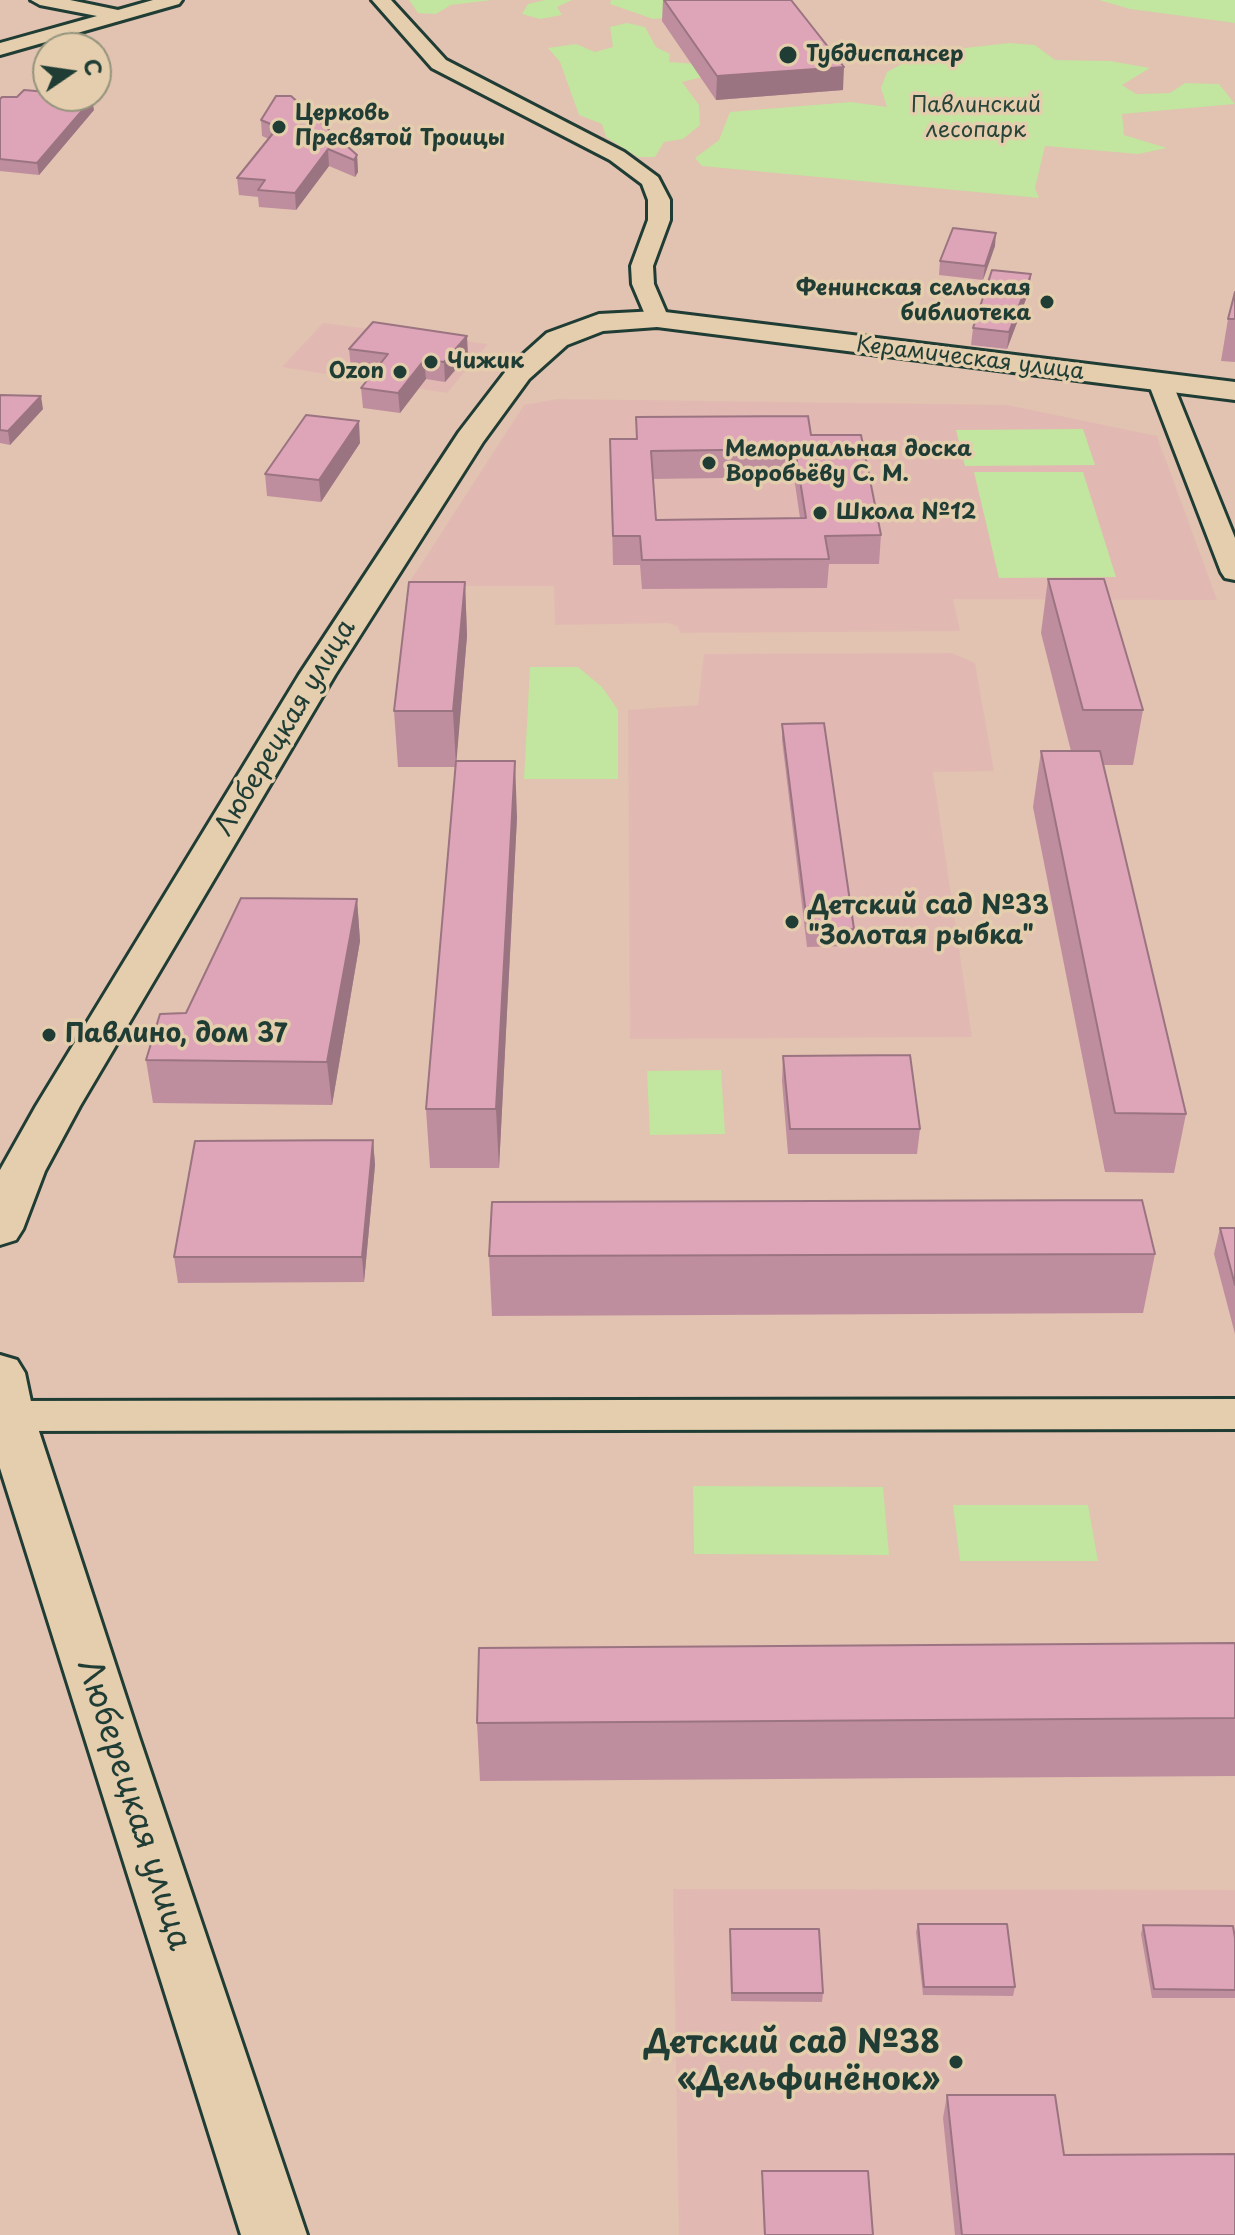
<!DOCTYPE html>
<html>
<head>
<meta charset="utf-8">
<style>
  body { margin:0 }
  #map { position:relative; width:1235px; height:2235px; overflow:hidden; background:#e2c2b0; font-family:"Playpen Sans",sans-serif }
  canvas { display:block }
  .north { position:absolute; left:32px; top:32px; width:80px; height:80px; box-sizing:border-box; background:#e4cead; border:2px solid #95947d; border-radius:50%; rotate:77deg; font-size:22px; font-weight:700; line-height:32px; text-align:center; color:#1f3d34 }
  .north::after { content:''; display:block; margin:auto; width:28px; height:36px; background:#1f3d34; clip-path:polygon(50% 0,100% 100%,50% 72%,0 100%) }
</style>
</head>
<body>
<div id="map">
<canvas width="1235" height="2235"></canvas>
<div class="north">С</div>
</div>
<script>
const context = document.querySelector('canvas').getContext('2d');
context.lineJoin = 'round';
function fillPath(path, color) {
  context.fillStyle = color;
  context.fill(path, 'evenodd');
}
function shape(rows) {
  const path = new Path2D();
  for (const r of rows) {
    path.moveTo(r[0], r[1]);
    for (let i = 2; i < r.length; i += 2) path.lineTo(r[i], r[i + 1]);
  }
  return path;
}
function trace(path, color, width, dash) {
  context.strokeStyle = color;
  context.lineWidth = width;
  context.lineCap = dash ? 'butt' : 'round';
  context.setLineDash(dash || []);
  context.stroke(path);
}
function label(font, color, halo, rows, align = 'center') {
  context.font = font + ' "Playpen Sans",sans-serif';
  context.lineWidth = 7;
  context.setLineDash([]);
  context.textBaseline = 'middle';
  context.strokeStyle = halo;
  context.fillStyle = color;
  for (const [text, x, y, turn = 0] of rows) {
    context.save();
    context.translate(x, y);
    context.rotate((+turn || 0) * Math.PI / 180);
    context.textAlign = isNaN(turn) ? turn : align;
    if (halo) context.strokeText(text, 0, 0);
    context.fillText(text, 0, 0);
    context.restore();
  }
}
const built = shape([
  [323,323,488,344,447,393,282,367],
  [557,399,1007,405,1157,436,1217,600,953,599,960,631,681,633,677,626,668,623,555,625,554,586,407,586,524,405],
  [952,653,975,663,994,771,933,772,972,1037,630,1039,628,710,698,705,704,654],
  [673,1889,1235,1890,1235,2235,679,2235]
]);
const green = shape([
  [409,0,492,0,451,5,436,14,418,13],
  [545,0,572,0,557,7,562,15,540,19,522,14,528,4],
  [611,0,770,0,770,11,653,19,610,4],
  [1099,0,1235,0,1235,23,1130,9],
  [627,23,645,27,656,47,670,54,669,62,711,65,716,74,682,82,699,105,700,125,683,139,664,142,655,157,638,157,606,137,602,124,579,115,560,62,548,48,576,44,595,52,613,47,610,27],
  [1009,43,1035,45,1055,60,1110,61,1150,68,1122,85,1136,94,1170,93,1185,83,1219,84,1235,104,1122,114,1124,135,1167,148,1138,154,1045,146,1035,188,1039,198,702,166,695,158,719,140,730,112,851,102,887,107,881,88,887,72,922,53],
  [1083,429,1095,465,965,466,956,430],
  [1083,472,1116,577,999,578,974,472],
  [530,667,578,667,602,687,618,710,618,779,524,779],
  [721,1070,725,1134,650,1135,647,1071],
  [693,1486,883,1487,889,1555,694,1554],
  [953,1505,1088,1505,1098,1561,960,1561]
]);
const minor = shape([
  [31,0,70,0,118,10,153,0,182,0,179,4,0,55,0,43,97,16,40,5,31,0],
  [372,0,391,0,446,60,624,152,658,177,670,200,670,220,653,266,654,284,669,319,665,324,649,324,632,284,631,266,648,220,648,200,642,184,610,160,432,68,372,0],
  [1160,375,1172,382,1235,538,1235,580,1225,578,1221,572,1148,382,1160,375],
  [1235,1399,1235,1429,9,1431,0,1429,0,1403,9,1401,1235,1399]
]);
const major = shape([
  [657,311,1235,382,1235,400,657,327,603,331,567,345,529,379,483,442,335,675,80,1106,45,1171,23,1229,16,1240,0,1245,0,1170,36,1106,299,675,459,432,509,367,547,333,599,314,657,311],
  [0,1355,17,1360,25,1373,34,1416,139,1737,307,2235,241,2235,0,1468,0,1355]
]);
const wall = shape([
  [663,0,791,0,843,90,716,100,662,21],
  [48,96,76,96,76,98,94,110,39,175,0,171,0,99],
  [261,120,357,155,358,172,355,177,329,166,296,210,259,207,258,197,239,195,237,178,269,139,262,136],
  [995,246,983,280,939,275,940,261],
  [1031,274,1029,291,1007,349,971,345,973,328],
  [1235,292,1235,362,1221,361,1228,319],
  [349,349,468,355,445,382,426,379,400,413,363,408,361,388,374,372,351,368],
  [0,395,43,409,10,445,0,443],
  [636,417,811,435,881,535,879,564,829,564,827,588,642,589,640,565,613,565,610,439,636,439],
  [794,477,800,518,656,520,653,479],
  [360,443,321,502,267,496,265,474],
  [1048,579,1143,710,1133,765,1103,765,1186,1114,1174,1173,1105,1172,1033,807,1041,751,1071,751,1041,633],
  [465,582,467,636,456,761,517,817,499,1168,430,1168,426,1109,456,767,398,767,394,711],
  [782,724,854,929,853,946,807,947,782,740],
  [357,899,360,941,332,1105,153,1103,146,1060,186,1013],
  [783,1056,920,1129,917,1154,788,1154,782,1081],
  [373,1140,375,1165,364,1282,178,1283,174,1257],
  [1220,1228,1235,1228,1235,1334,1214,1254],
  [1155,1254,1143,1313,492,1316,489,1256],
  [1235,1643,1235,1776,480,1781,477,1723],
  [918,1924,1015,1987,1013,1996,923,1995,916,1932],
  [1143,1925,1235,1938,1235,1998,1152,1998,1141,1934],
  [730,1929,823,1993,822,2002,731,2001],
  [947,2095,1064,2155,1235,2235,955,2235,943,2118],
  [762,2171,873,2235,764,2235]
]);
const shadedWall = shape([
  [844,67,843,90,716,100,717,76],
  [92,99,94,110,39,175,37,163],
  [328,149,329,166,296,210,295,193],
  [357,155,358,172,355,177,354,160],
  [996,233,995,246,983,280,985,266],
  [1031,274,1029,291,1007,349,1009,332],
  [467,336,468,355,445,382,444,362],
  [424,360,426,379,400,413,398,393],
  [41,396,43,409,10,445,8,431],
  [359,421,360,443,321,502,319,480],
  [465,582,467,636,456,767,453,711],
  [515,761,517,817,499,1168,496,1109],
  [357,899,360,941,332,1105,327,1062],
  [373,1140,375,1165,364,1282,362,1257]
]);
const building = shape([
  [664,0,791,0,844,67,717,76,664,0],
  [24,90,48,92,48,96,73,96,72,97,92,99,37,163,0,159,0,99,2,97,17,97,24,90],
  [276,96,291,96,357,155,354,160,328,149,295,193,258,190,265,180,237,178,278,127,261,120,276,96],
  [953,228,996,233,985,266,940,261,953,228],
  [992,270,1031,274,1009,332,973,328,992,270],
  [1235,292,1235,319,1228,319,1235,292],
  [373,322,467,336,444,362,424,360,398,393,361,388,388,354,349,349,373,322],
  [0,395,41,396,8,431,0,430,0,395],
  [306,415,359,421,319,480,265,474,306,415],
  [808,416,811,435,861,435,881,535,825,536,829,559,642,560,640,536,613,536,610,439,637,439,636,417,808,416],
  [795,449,806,518,656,520,651,451,795,449],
  [1048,579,1104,579,1143,710,1083,710,1048,579],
  [409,582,465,582,453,711,394,711,409,582],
  [824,723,854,929,808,930,782,724,824,723],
  [1041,751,1100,751,1186,1114,1115,1113,1041,751],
  [456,761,515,761,496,1109,426,1109,456,761],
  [241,898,357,899,327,1062,146,1060,160,1014,186,1013,241,898],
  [910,1055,920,1129,790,1129,783,1056,910,1055],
  [373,1140,362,1257,174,1257,195,1141,373,1140],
  [1142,1200,1155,1254,489,1256,492,1202,1142,1200],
  [1220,1228,1235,1228,1235,1285,1220,1228],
  [1235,1643,1235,1718,477,1723,479,1648,1235,1643],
  [918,1924,1007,1924,1015,1987,924,1987,918,1924],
  [1143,1925,1233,1926,1235,1938,1235,1990,1154,1989,1143,1925],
  [730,1929,819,1929,823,1993,732,1993,730,1929],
  [947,2095,1055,2095,1064,2155,1235,2154,1235,2235,962,2235,947,2095],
  [762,2171,868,2171,873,2235,765,2235,762,2171]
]);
const markers = [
  [788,55,10,"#1f3d34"],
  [279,127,8,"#1f3d34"],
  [1047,302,8,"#1f3d34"],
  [431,362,8,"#1f3d34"],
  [400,372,8,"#1f3d34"],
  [709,463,8,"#1f3d34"],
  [820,513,8,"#1f3d34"],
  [792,922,8,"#1f3d34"],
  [49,1035,8,"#1f3d34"],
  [956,2062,8,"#1f3d34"]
];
const farPoinames = [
  ["Тубдиспансер",806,55],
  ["Церковь",295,114],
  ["Пресвятой Троицы",295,139],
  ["Фенинская сельская",1031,289,"right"],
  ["библиотека",1031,314,"right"],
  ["Чижик",447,362],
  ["Ozon",384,372,"right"],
  ["Мемориальная доска",725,450],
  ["Воробьёву С. М.",725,475],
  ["Школа №12",836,513]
];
const farParknames = [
  ["Павлинский",976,106],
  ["лесопарк",976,131]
];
const farStreetnames = [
  ["Керамическая улица",970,359,7]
];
const streetNames = [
  ["Люберецкая улица",286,728,-59]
];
const poiNames = [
  ["Детский сад №33",808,907],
  ["\"Золотая рыбка\"",808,937],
  ["Павлино, дом 37",65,1035]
];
const nearStreetnames = [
  ["Люберецкая улица",133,1805,72]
];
const nearPoinames = [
  ["Детский сад №38",940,2044],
  ["«Дельфинёнок»",940,2081]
];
fillPath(built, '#e1b9b2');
fillPath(green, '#c2e59f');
trace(minor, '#1f3d34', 6);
trace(major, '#1f3d34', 6);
fillPath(minor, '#e4cead');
fillPath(major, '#e4cead');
fillPath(wall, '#bf8e9e');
fillPath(shadedWall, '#9b7481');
fillPath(building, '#dea5b8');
trace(building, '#9b7481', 2);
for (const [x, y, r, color] of markers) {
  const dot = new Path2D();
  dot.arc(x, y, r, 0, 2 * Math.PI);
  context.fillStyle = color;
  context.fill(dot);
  trace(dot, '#e4cead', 3);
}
label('bold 22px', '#1f3d34', '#e4cead', farPoinames, 'left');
label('22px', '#274539', '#e4cead', farParknames);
label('22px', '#1f3d34', '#e4cead', farStreetnames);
label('26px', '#1f3d34', '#e4cead', streetNames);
label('bold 26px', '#1f3d34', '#e4cead', poiNames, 'left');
label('32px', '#1f3d34', '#e4cead', nearStreetnames);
label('bold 32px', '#1f3d34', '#e4cead', nearPoinames, 'right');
</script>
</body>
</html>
